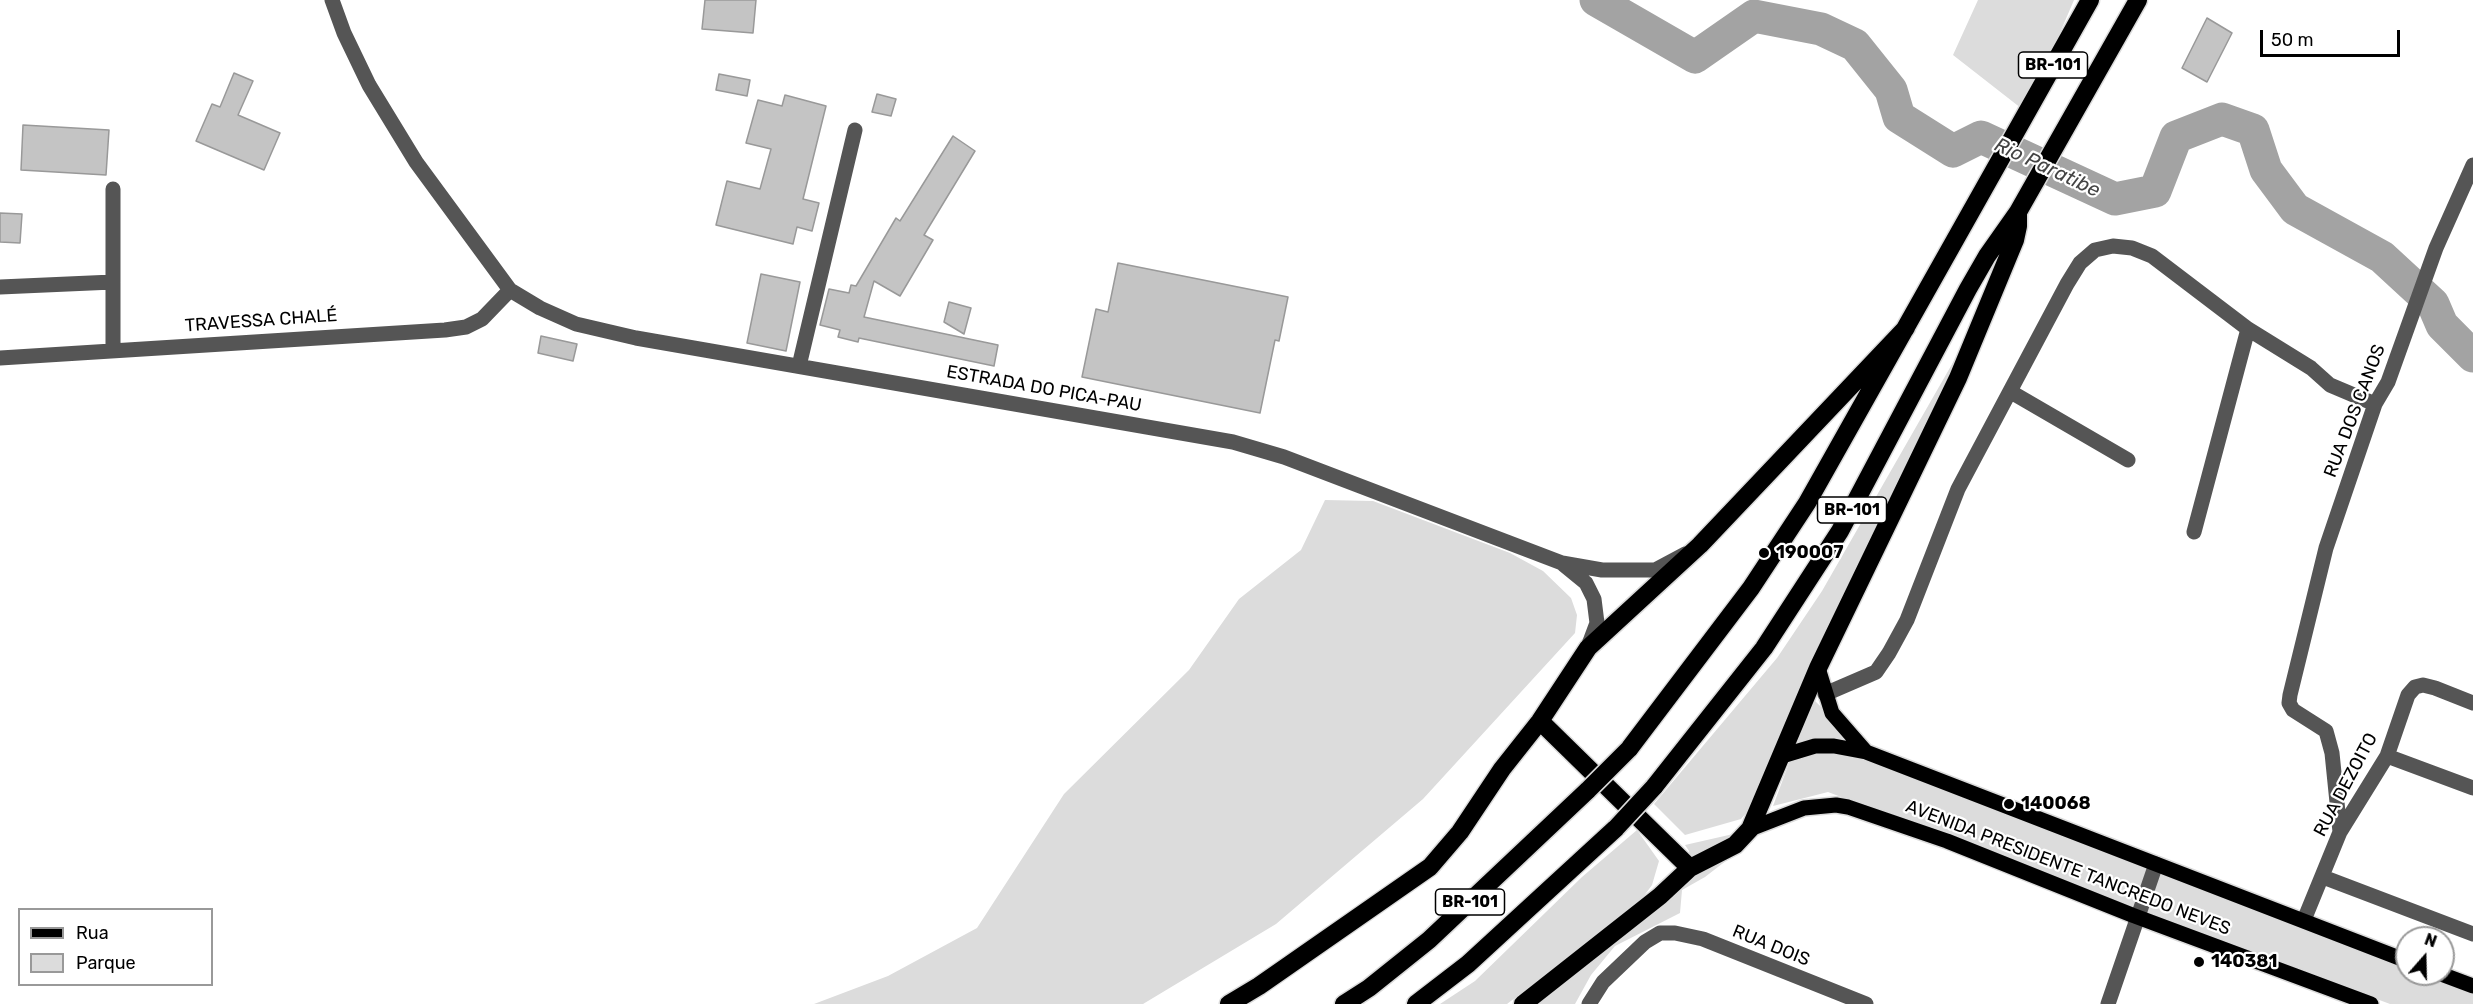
<!DOCTYPE html>
<html>
<head>
<meta charset="utf-8">
<style>
  body { margin:0 }
  #map { position:relative; width:2473px; height:1004px; overflow:hidden; background:#fff; font-family:Rubik,sans-serif }
  canvas { display:block }
  .legend { position:absolute; left:18px; top:908px; width:195px; height:78px; box-sizing:border-box; background:#fff; border:2px solid #999; margin:0; padding:8px 10px; list-style:none; font-size:18px; color:#000 }
  .legend li { display:flex; align-items:center; gap:12px; height:30px }
  .legend b { width:30px; border:2px solid #999 }
  .north { position:absolute; left:2395px; top:926px; width:60px; height:60px; box-sizing:border-box; background:#fff; border:2px solid #999; border-radius:50%; rotate:20deg; font-size:16px; font-weight:700; line-height:24px; text-align:center; color:#000 }
  .north::after { content:''; display:block; margin:auto; width:21px; height:27px; background:#000; clip-path:polygon(50% 0,100% 100%,50% 72%,0 100%) }
  .scale { position:absolute; left:2260px; top:30px; width:140px; height:27px; box-sizing:border-box; border:3px solid #000; border-top:0; padding-left:8px; font-size:18px; line-height:21px; white-space:nowrap; color:#000; -webkit-text-stroke:4px #fff; paint-order:stroke }
</style>
</head>
<body>
<div id="map">
<canvas width="2473" height="1004"></canvas>
<ul class="legend">
<li><b style="height:8px;background:#000"></b>Rua</li>
<li><b style="height:16px;background:#dcdcdc"></b>Parque</li>
</ul>
<div class="north">N</div>
<div class="scale">50 m</div>
</div>
<script>
const context = document.querySelector('canvas').getContext('2d');
context.lineJoin = 'round';
function fillPath(path, color) {
  context.fillStyle = color;
  context.fill(path, 'evenodd');
}
function shape(rows) {
  const path = new Path2D();
  for (const r of rows) {
    path.moveTo(r[0], r[1]);
    for (let i = 2; i < r.length; i += 2) path.lineTo(r[i], r[i + 1]);
  }
  return path;
}
function trace(path, color, width, dash) {
  context.strokeStyle = color;
  context.lineWidth = width;
  context.lineCap = dash ? 'butt' : 'round';
  context.setLineDash(dash || []);
  context.stroke(path);
}
function label(font, color, halo, rows, align = 'center') {
  context.font = font + ' Rubik,sans-serif';
  context.lineWidth = 4.5;
  context.setLineDash([]);
  context.textBaseline = 'middle';
  context.strokeStyle = halo;
  context.fillStyle = color;
  for (const [text, x, y, turn = 0] of rows) {
    context.save();
    context.translate(x, y);
    context.rotate((+turn || 0) * Math.PI / 180);
    context.textAlign = isNaN(turn) ? turn : align;
    if (halo) context.strokeText(text, 0, 0);
    context.fillText(text, 0, 0);
    context.restore();
  }
}
const green = shape([
  [1978,0,2074,0,2026,112,1953,55],
  [1975,324,1765,791,1741,819,1685,835,1654,804,1777,658,1822,591],
  [1325,500,1373,501,1510,553,1543,571,1571,598,1577,615,1575,633,1423,799,1276,924,1143,1004,814,1004,888,976,977,928,1064,794,1189,670,1239,599,1301,550],
  [1813,699,1876,761,2407,967,2407,974,2425,974,2473,993,2473,1004,2390,1004,1828,792,1773,806],
  [1764,827,1740,850,1705,877,1682,890,1680,913,1615,946,1591,975,1575,1004,1533,1004,1615,937,1673,896,1689,859,1689,851,1685,845],
  [1637,830,1659,861,1652,885,1638,904,1507,1004,1440,1004,1475,981,1582,877]
]);
const river = shape([
  [1596,0,1695,57,1754,16,1821,29,1855,45,1891,90,1899,117,1953,151,1981,137,2115,199,2155,191,2176,137,2222,119,2253,130,2266,170,2295,209,2382,257,2433,304,2442,325,2473,356]
]);
const building = shape([
  [705,0,756,0,753,33,702,29,705,0],
  [2207,18,2232,33,2207,82,2182,68,2207,18],
  [234,73,253,81,238,115,280,133,264,170,196,141,212,104,220,107,234,73],
  [719,74,750,80,747,96,716,90,719,74],
  [877,94,896,99,891,116,872,112,877,94],
  [785,95,826,106,803,199,819,203,812,231,797,227,793,244,716,225,727,181,760,189,771,149,746,143,758,100,782,106,785,95],
  [23,125,109,130,106,175,21,170,23,125],
  [953,136,975,151,924,235,933,240,900,296,874,281,864,317,998,345,994,366,859,338,858,342,838,337,840,330,820,325,829,289,849,293,851,285,856,286,896,218,900,221,953,136],
  [0,213,22,214,20,243,0,242,0,213],
  [1118,263,1288,297,1279,341,1275,340,1260,413,1082,377,1096,309,1108,312,1118,263],
  [761,274,800,282,786,351,747,343,761,274],
  [949,302,971,308,964,334,944,322,949,302],
  [541,336,577,344,573,361,538,353,541,336]
]);
const minor = shape([
  [332,0,344,33,369,85,416,162,510,290,540,308,576,324,636,338,1233,442,1284,457,1562,563,1602,570,1655,570,1685,554],
  [0,287,113,282],
  [113,350,113,189],
  [0,358,445,330,466,327,482,319,510,290],
  [799,366,855,130],
  [2011,392,2128,460],
  [2194,532,2248,329],
  [1564,565,1586,583,1594,599,1597,623,1588,647],
  [1825,694,1876,672,1889,653,1907,620,1958,489,2067,284,2080,263,2095,250,2113,246,2132,248,2152,256,2248,329,2311,368,2330,385,2375,404],
  [2387,756,2473,788],
  [2340,832,2332,753,2326,731,2293,710,2289,703,2290,695,2326,548,2375,404,2388,382,2436,248,2473,165],
  [2323,877,2473,934],
  [2304,920,2340,832,2387,756,2408,695,2415,687,2423,685,2435,688,2473,703],
  [1589,1004,1603,982,1645,942,1660,933,1675,933,1703,939,1866,1004],
  [2108,1004,2156,864]
]);
const major = shape([
  [1818,668,1832,713,1866,752],
  [1782,756,1815,746,1834,746,1866,752,2407,961],
  [1750,829,1804,808,1836,805,1848,807,1947,841,2132,915,2371,1004],
  [2441,974,2473,986]
]);
const highway = shape([
  [1540,721,1690,868],
  [1629,749,1751,588,1807,503,2090,0],
  [1654,787,1764,648,1840,531,1968,289,1987,256,2018,212,2138,0],
  [1229,1004,1259,986,1430,867,1460,832,1502,769,1540,721,1588,648,1700,545,1906,328],
  [1344,1004,1369,988,1429,940,1588,790],
  [1416,1004,1468,964,1616,828],
  [1523,1004,1660,896,1690,868,1735,845,1750,829,1818,668,1958,378,2015,240,2018,226,2018,212]
]);
const highwayBridge = shape([
  [1588,790,1629,749],
  [1616,828,1654,787]
]);
const markers = [
  [1764,553,6,"#000"],
  [2009,804,6,"#000"],
  [2199,962,6,"#000"]
];
const shields = [
  [2053,65,69],
  [1852,510,69],
  [1470,902,69]
];
const shieldNames = [
  ["BR-101",2053,65],
  ["BR-101",1852,510],
  ["BR-101",1470,902]
];
const streetNames = [
  ["TRAVESSA CHALÉ",261,321,-4],
  ["ESTRADA DO PICA-PAU",1044,389,10],
  ["RUA DOS CANOS",2355,411,-69],
  ["RUA DEZOITO",2346,785,-62],
  ["AVENIDA PRESIDENTE TANCREDO NEVES",2068,868,21],
  ["RUA DOIS",1771,946,22]
];
const poiNames = [
  ["190007",1776,553],
  ["140068",2021,804],
  ["140381",2211,962]
];
const waterNames = [
  ["Rio Paratibe",2047,168,25]
];
fillPath(green, '#dcdcdc');
trace(river, '#a3a3a3', 33);
fillPath(building, '#c4c4c4');
trace(building, '#999', 1.5);
trace(major, '#dbdbdb', 18);
trace(highway, '#dbdbdb', 21);
trace(minor, '#555', 15);
trace(major, '#000', 15);
trace(highway, '#000', 18);
trace(highwayBridge, '#dbdbdb', 21, []);
trace(highwayBridge, '#000', 18);
for (const [x, y, r, color] of markers) {
  const dot = new Path2D();
  dot.arc(x, y, r, 0, 2 * Math.PI);
  context.fillStyle = color;
  context.fill(dot);
  trace(dot, '#fff', 2);
}
for (const [x, y, w] of shields) {
  const box = new Path2D();
  box.roundRect(x - w / 2, y - 13, w, 26, 4.5);
  context.fillStyle = '#fff';
  context.fill(box);
  trace(box, '#000', 1.5);
}
label('bold 16px', '#000', null, shieldNames);
label('18px', '#000', '#fff', streetNames);
label('bold 18px', '#000', '#fff', poiNames, 'left');
label('italic 20px', '#444', '#fff', waterNames);
</script>
</body>
</html>
